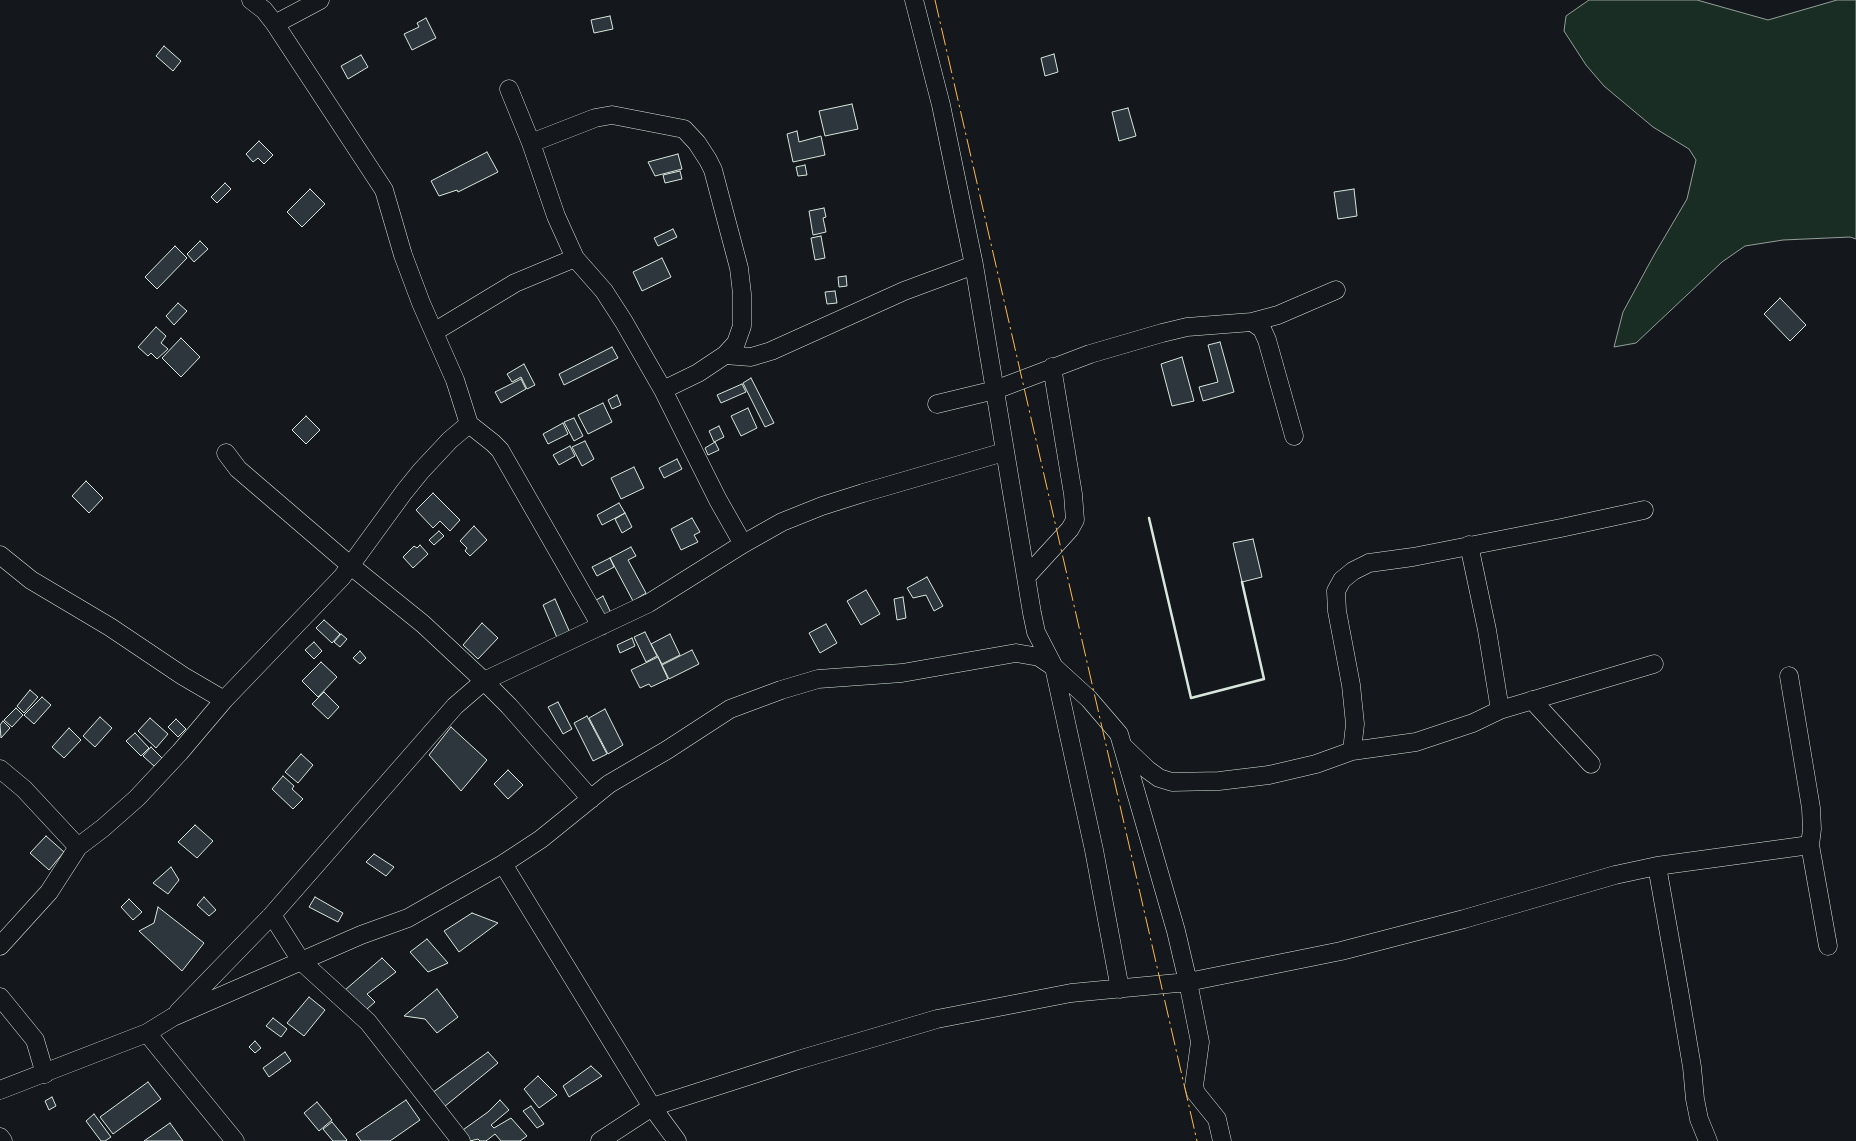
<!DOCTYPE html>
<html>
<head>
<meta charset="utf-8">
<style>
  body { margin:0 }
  canvas { display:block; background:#14181c }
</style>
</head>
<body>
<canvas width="1856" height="1141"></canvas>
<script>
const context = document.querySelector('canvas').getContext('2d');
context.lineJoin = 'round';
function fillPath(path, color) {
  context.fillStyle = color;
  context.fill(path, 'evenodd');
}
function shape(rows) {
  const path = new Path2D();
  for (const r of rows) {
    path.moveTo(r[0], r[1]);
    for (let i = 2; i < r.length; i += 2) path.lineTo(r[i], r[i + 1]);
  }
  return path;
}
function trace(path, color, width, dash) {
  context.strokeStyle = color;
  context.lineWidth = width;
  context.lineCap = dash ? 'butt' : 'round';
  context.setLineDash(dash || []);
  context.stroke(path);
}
const green = shape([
  [1589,0,1697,0,1768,20,1837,0,1856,0,1856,239,1850,237,1783,240,1745,246,1722,262,1636,343,1614,347,1623,312,1654,255,1687,199,1696,160,1689,149,1653,127,1604,86,1586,65,1564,31,1566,16,1589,0]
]);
const building = shape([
  [610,16,613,29,594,33,591,20,610,16],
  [426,18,436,38,412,50,404,34,419,27,417,23,426,18],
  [164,46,181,61,173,71,156,56,164,46],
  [1054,54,1058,72,1045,76,1041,58,1054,54],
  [361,55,368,67,348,79,341,66,361,55],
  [852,104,858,129,825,136,819,111,852,104],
  [1128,108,1136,136,1119,141,1112,112,1128,108],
  [797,131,799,142,821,136,825,155,793,162,787,134,797,131],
  [259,141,273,155,264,164,258,158,253,162,246,154,259,141],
  [487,152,498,172,458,192,457,190,439,196,431,181,487,152],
  [678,154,682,169,655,176,648,162,678,154],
  [805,165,807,175,798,176,796,167,805,165],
  [680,171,682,179,665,183,663,175,680,171],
  [225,183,231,189,217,203,211,197,225,183],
  [310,189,325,204,302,227,287,212,310,189],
  [1354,189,1357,216,1338,219,1334,192,1354,189],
  [824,208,826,217,823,218,826,232,813,235,809,211,824,208],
  [673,229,677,237,658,246,654,238,673,229],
  [821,236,825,258,815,260,811,238,821,236],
  [200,241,208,249,194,262,187,254,200,241],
  [175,246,187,258,157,289,145,277,175,246],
  [662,258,671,277,642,291,633,272,662,258],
  [846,276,847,286,839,287,838,277,846,276],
  [835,291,837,303,827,304,825,292,835,291],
  [1780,298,1806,325,1790,341,1764,314,1780,298],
  [178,303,187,311,174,325,166,316,178,303],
  [156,327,166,336,161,343,168,349,157,359,151,353,148,356,138,347,156,327],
  [181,338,200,357,181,377,162,358,181,338],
  [1220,342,1234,392,1203,401,1199,387,1218,382,1208,345,1220,342],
  [612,347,618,358,564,385,559,374,612,347],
  [1182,357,1194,401,1172,406,1161,364,1182,357],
  [524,364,535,385,527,389,521,377,512,382,507,374,524,364],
  [751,378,774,423,765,427,743,383,751,378],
  [521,379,526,389,501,403,495,392,521,379],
  [742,384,746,392,721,403,717,395,742,384],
  [617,395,621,405,612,409,608,400,617,395],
  [603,403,612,422,588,434,578,415,603,403],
  [748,408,757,428,741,436,731,416,748,408],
  [306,416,320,430,306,444,292,430,306,416],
  [574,418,583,436,574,441,564,422,574,418],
  [563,423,568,434,548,444,543,434,563,423],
  [719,426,724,437,714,442,709,431,719,426],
  [585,441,594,459,582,466,572,447,585,441],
  [715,442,719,450,708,455,705,448,715,442],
  [570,446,575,456,559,465,553,455,570,446],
  [677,459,682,469,664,478,659,468,677,459],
  [634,467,644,488,621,499,611,478,634,467],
  [86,481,103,498,89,513,72,496,86,481],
  [433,493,460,520,450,531,440,521,433,528,416,510,433,493],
  [619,503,625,513,602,525,597,515,619,503],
  [625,513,632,527,622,533,615,519,625,513],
  [692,518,700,532,694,535,698,542,681,550,671,529,692,518],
  [474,526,487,540,470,556,465,551,467,548,460,541,474,526],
  [439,531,444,536,434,545,429,540,439,531],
  [1253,539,1262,577,1242,582,1233,543,1253,539],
  [420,545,428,554,413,568,403,557,414,546,417,548,420,545],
  [631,547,636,556,628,560,646,593,633,601,610,558,631,547],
  [610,558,614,567,597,576,592,567,610,558],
  [927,577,943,606,934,611,926,595,913,598,907,588,927,577],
  [866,590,880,614,861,625,847,601,866,590],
  [603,596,611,613,601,618,593,602,603,596],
  [903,597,906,618,897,620,894,599,903,597],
  [555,599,571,635,558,640,543,605,555,599],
  [324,620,340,634,332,643,316,628,324,620],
  [482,623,498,638,478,659,463,645,482,623],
  [826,624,837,643,820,653,809,633,826,624],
  [645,632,657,656,646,662,634,637,645,632],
  [341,634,347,639,340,647,334,642,341,634],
  [670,634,680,655,662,664,651,644,670,634],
  [632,638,635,646,620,653,617,645,632,638],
  [314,642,322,651,314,659,305,650,314,642],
  [692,650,699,664,669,679,662,665,692,650],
  [360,651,366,658,360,664,353,658,360,651],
  [658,657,668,679,651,687,649,684,640,688,631,670,658,657],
  [321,662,337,677,318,697,302,681,321,662],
  [30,690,38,697,24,713,17,706,30,690],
  [324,692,339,707,328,719,312,704,324,692],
  [42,697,51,705,34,724,24,715,42,697],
  [558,702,572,729,563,734,548,707,558,702],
  [16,708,23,715,12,727,4,720,16,708],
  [605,709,623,745,608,754,589,718,605,709],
  [587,716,607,754,593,761,574,723,587,716],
  [100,717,112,728,95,747,83,736,100,717],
  [150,718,168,734,156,748,138,731,150,718],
  [176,719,186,729,178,737,168,727,176,719],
  [3,721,10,728,1,738,0,725,3,721],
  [451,727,487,760,461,791,429,755,451,727],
  [69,728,81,740,64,758,52,747,69,728],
  [135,733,149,748,141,756,126,741,135,733],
  [151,747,162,758,154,766,143,756,151,747],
  [301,754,313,765,298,783,285,772,301,754],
  [508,770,523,785,508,799,494,784,508,770],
  [283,776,294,786,292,789,303,799,293,809,272,789,283,776],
  [195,825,213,841,197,858,178,842,195,825],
  [46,836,64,852,49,870,30,853,46,836],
  [374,854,394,867,386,876,366,862,374,854],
  [171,867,179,880,168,894,153,883,171,867],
  [204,897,216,910,209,916,197,905,204,897],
  [315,897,343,913,338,922,309,907,315,897],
  [129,899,142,912,133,920,121,907,129,899],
  [158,907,204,943,182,971,139,931,154,923,158,907],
  [472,913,498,923,459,952,444,931,472,913],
  [427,939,448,963,428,972,410,952,427,939],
  [382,958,396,972,367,994,375,1002,367,1009,345,990,382,958],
  [437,989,458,1017,437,1033,425,1019,404,1016,437,989],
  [309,997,325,1010,304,1036,287,1023,309,997],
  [273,1018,287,1029,281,1037,266,1026,273,1018],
  [255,1041,261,1048,255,1053,249,1047,255,1041],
  [285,1052,291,1061,269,1077,263,1068,285,1052],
  [488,1052,498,1063,444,1107,432,1093,488,1052],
  [591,1066,602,1076,569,1097,563,1086,591,1066],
  [538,1076,557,1095,539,1108,524,1089,538,1076],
  [148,1082,161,1099,113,1134,100,1117,148,1082],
  [52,1097,56,1106,49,1110,45,1101,52,1097],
  [406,1100,420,1120,390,1141,361,1141,356,1134,406,1100],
  [500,1100,509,1110,491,1125,494,1128,511,1118,527,1136,520,1141,501,1141,495,1134,486,1141,480,1141,478,1139,470,1141,460,1132,488,1112,500,1100],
  [317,1102,332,1120,319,1131,304,1113,317,1102],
  [531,1106,544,1124,537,1128,523,1111,531,1106],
  [94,1114,111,1137,105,1141,101,1141,86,1121,94,1114],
  [332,1122,347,1140,346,1141,333,1141,323,1129,332,1122],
  [170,1123,183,1141,144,1141,170,1123]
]);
const minor = shape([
  [251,0,264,10,275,24,384,190,403,255,421,303,455,380,469,424,493,443,500,450,601,626],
  [914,0,941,105,974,265,1032,613,1036,632,1054,667,1094,850,1120,989],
  [275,24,320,0],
  [509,89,531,143,556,216,575,258,604,291,624,322,663,390,718,500,743,544],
  [531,143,595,118,612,115,684,129,697,143,708,160,713,170,739,268,742,294,742,326,736,343,725,355,698,373,663,390],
  [1252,322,1262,329,1267,340,1294,436],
  [434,332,515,283,575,258],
  [725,355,751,357,771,351,904,291,974,265],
  [937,404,995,390,1090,354,1162,333,1187,327,1252,322,1278,315,1336,290],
  [226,453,238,469,351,566,423,624,484,681,509,706,591,799],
  [1469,545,1487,630,1500,710],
  [0,555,31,580,110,627,183,676,224,700],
  [1027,576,1070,529,1075,520,1073,494,1052,367],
  [1789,676,1811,808,1812,829,1810,845,1828,946],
  [1532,700,1591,764],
  [1124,747,1148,770,1159,778,1172,782,1219,781,1269,775,1316,764,1352,751,1416,742,1473,723,1500,710,1654,664],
  [1352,751,1355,724,1351,685,1337,611,1336,591,1342,580,1353,571,1369,563,1413,557,1561,528,1644,510],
  [0,769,24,789,78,847,49,892,0,946],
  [78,847,103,828,137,798,180,752,224,700,342,577,404,492,421,471,450,440,469,424],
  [503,864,652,1107,677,1141],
  [1657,866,1679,990,1692,1067,1695,1099,1699,1119,1708,1141],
  [272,915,301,961,368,1022,461,1141],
  [0,997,35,1040,45,1074],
  [178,1012,272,915,455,706,484,681,649,603,743,544,782,522,822,506,863,493,1004,452],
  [147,1033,235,1141],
  [0,1090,147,1033,173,1017,361,935,408,918,503,864,541,839,609,784,667,750,730,709,781,690,818,679,902,673,1016,653,1039,657,1054,667,1089,699,1119,734,1176,931,1188,982,1200,1042,1194,1086,1196,1093,1217,1119,1222,1141],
  [0,1137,3,1141],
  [600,1141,652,1107,798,1060,937,1019,1071,993,1188,982,1341,951,1464,919,1615,875,1657,866,1810,845]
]);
const wall = shape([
  [1149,518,1191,698,1264,679,1242,582]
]);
const power = shape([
  [935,0,1197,1141]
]);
fillPath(green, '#1a2d24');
trace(green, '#939e99', 1);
fillPath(building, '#2c363c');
trace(building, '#d8e6dc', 1);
trace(minor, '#d8e6dc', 19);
trace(minor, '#14181c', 18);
trace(wall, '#d8e6dc', 2.5);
trace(power, '#ffb74d', 1, [18, 4, 2.5, 4]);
</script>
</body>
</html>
